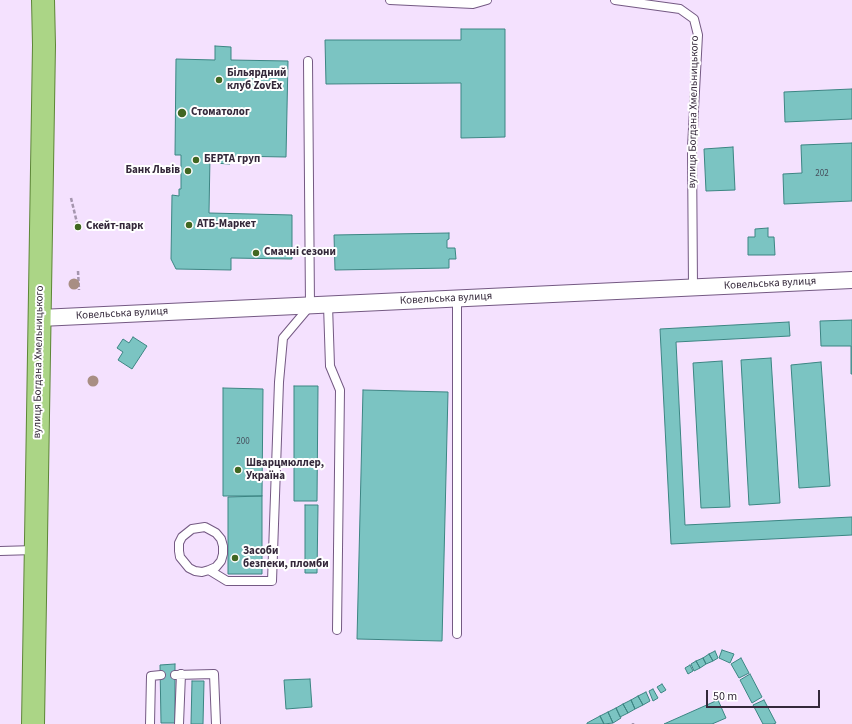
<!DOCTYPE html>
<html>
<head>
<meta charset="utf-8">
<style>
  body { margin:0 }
  #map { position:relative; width:852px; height:724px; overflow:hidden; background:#f4e1fe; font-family:"Source Sans 3",sans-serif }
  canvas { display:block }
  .scale { position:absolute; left:706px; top:690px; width:114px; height:18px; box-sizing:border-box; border:2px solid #34283a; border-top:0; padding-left:5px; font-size:12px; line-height:14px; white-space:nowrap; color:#34283a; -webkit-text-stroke:3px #fff; paint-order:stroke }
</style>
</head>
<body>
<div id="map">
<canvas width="852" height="724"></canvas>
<div class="scale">50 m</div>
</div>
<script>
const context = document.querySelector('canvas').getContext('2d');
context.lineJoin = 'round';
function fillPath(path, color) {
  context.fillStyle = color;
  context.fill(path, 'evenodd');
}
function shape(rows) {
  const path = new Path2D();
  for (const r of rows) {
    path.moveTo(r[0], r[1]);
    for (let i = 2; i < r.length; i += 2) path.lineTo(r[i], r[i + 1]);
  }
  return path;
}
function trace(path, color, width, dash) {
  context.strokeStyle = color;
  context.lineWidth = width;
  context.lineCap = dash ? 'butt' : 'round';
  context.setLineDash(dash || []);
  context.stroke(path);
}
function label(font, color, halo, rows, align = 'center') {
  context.font = font + ' "Source Sans 3",sans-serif';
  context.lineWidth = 4;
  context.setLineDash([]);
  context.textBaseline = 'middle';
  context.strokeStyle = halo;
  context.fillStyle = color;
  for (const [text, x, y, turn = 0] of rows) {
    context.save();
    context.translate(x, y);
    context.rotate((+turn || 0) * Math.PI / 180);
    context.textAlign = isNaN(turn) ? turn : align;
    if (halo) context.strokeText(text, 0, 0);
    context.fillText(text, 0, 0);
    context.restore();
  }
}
const building = shape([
  [461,29,505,29,505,137,461,138,461,83,326,84,325,40,461,40,461,29],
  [215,46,231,47,231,60,288,61,286,157,230,156,230,164,214,163,215,156,210,156,209,213,292,215,292,259,231,258,231,270,176,269,171,259,172,195,179,196,179,189,181,189,181,155,175,155,176,59,215,60,215,46],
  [852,89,852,119,785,122,784,92,852,89],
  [852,143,852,201,784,204,783,174,802,173,801,145,852,143],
  [733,147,735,190,706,191,704,149,733,147],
  [768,228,768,237,774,237,775,255,748,255,748,237,755,237,755,229,768,228],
  [449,233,449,239,447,240,447,248,455,248,456,259,449,259,449,268,335,270,334,235,449,233],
  [852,320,852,374,851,374,851,346,821,346,820,321,852,320],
  [789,322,790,336,676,342,685,525,852,517,852,535,671,544,660,329,789,322],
  [133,337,147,346,132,369,118,360,123,352,117,348,123,339,129,343,133,337],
  [771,358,780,503,749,505,741,360,771,358],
  [722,361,730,507,701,508,693,363,722,361],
  [821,362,830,486,799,488,791,365,821,362],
  [294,386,318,386,317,501,294,501,294,386],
  [223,388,263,389,262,496,223,496,223,388],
  [363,390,448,392,442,641,357,639,363,390],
  [262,496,262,574,228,574,228,497,262,496],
  [305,505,318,505,317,573,305,573,305,505],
  [722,650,734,654,730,663,719,658,722,650],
  [715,651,718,658,713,661,709,654,715,651],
  [709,654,713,661,706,664,703,658,709,654],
  [703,658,706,664,700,668,696,661,703,658],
  [741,658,749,673,739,678,731,664,741,658],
  [696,661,700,668,694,671,691,664,696,661],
  [175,664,175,723,161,723,160,665,175,664],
  [690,665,693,671,688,674,685,668,690,665],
  [750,674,762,697,752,703,740,680,750,674],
  [310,679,312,707,286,709,284,680,310,679],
  [192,681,204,681,203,724,191,724,192,681],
  [662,684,666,690,661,693,657,687,662,684],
  [653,689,658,698,653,701,649,691,653,689],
  [646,692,650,701,643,705,638,696,646,692],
  [638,696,643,705,635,709,631,700,638,696],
  [631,700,635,709,628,713,623,704,631,700],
  [718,700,726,718,712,724,664,724,718,700],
  [764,700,776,723,773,724,763,724,753,705,764,700],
  [623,704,628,713,620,717,616,708,623,704],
  [616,708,621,718,613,723,608,712,616,708],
  [608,712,613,723,604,724,600,716,608,712],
  [600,716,604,724,587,724,587,723,600,716]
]);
const path = shape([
  [71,198,78,227],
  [78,271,79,290],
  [633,723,633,724]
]);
const lane = shape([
  [390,0,473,4,487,0],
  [615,0,680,9,694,19,698,35,692,147,693,288],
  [328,305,330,366,340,390,337,630],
  [0,551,35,550],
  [209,570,216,567,221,561,223,554,223,546,221,539,216,533,205,527,192,529,182,537,179,543,179,551,180,557,189,568,195,571,202,572,209,570,227,581,272,581,279,382,283,338,310,306,308,61],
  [457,634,457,299],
  [175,675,214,674,216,724],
  [150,724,151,676,161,675],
  [179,724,181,674]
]);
const street = shape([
  [40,318,852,280]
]);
const primary = shape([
  [33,724,44,45,43,0]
]);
const trees = [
  [74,284],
  [93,381]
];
const markers = [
  [219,80,4,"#416722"],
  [182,113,5,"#416722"],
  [196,160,4,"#416722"],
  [188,171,4,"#416722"],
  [189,225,4,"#416722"],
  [78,227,4,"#416722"],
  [256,253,4,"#416722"],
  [238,470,4,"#416722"],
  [235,558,4,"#416722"]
];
const numberNames = [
  ["202",822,174],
  ["200",243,442]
];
const poiNames = [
  ["Більярдний",227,74],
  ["клуб ZovEx",227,87],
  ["Стоматолог",191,113],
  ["БЕРТА груп",204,160],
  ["Банк Львів",180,171,"right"],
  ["АТБ-Маркет",197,225],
  ["Скейт-парк",86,227],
  ["Смачні сезони",264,253],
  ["Шварцмюллер,",246,464],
  ["Україна",246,477],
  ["Засоби",243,552],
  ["безпеки, пломби",243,565]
];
const streetNames = [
  ["вулиця Богдана Хмельницького",694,112,-89],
  ["Ковельська вулиця",770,284,-3],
  ["Ковельська вулиця",446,299,-3],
  ["Ковельська вулиця",122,314,-3],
  ["вулиця Богдана Хмельницького",39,362,-89]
];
fillPath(building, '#7bc4c2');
trace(building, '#3c8583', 1);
trace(lane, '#745983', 10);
trace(street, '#745983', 18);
trace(primary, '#5d8637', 24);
trace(path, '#a595ae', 2.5, [4, 2]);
trace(lane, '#fff', 8);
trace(street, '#fff', 16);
trace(primary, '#abd586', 22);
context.fillStyle = '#a88e83';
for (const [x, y] of trees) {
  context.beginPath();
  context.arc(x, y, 5.5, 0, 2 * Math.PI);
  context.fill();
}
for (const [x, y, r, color] of markers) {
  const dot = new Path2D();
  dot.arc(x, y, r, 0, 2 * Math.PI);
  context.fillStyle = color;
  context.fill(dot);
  trace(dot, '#fff', 1.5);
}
label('9px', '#464f5c', null, numberNames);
label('bold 11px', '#34283a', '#fff', poiNames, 'left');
label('11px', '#34283a', '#fff', streetNames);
</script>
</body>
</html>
